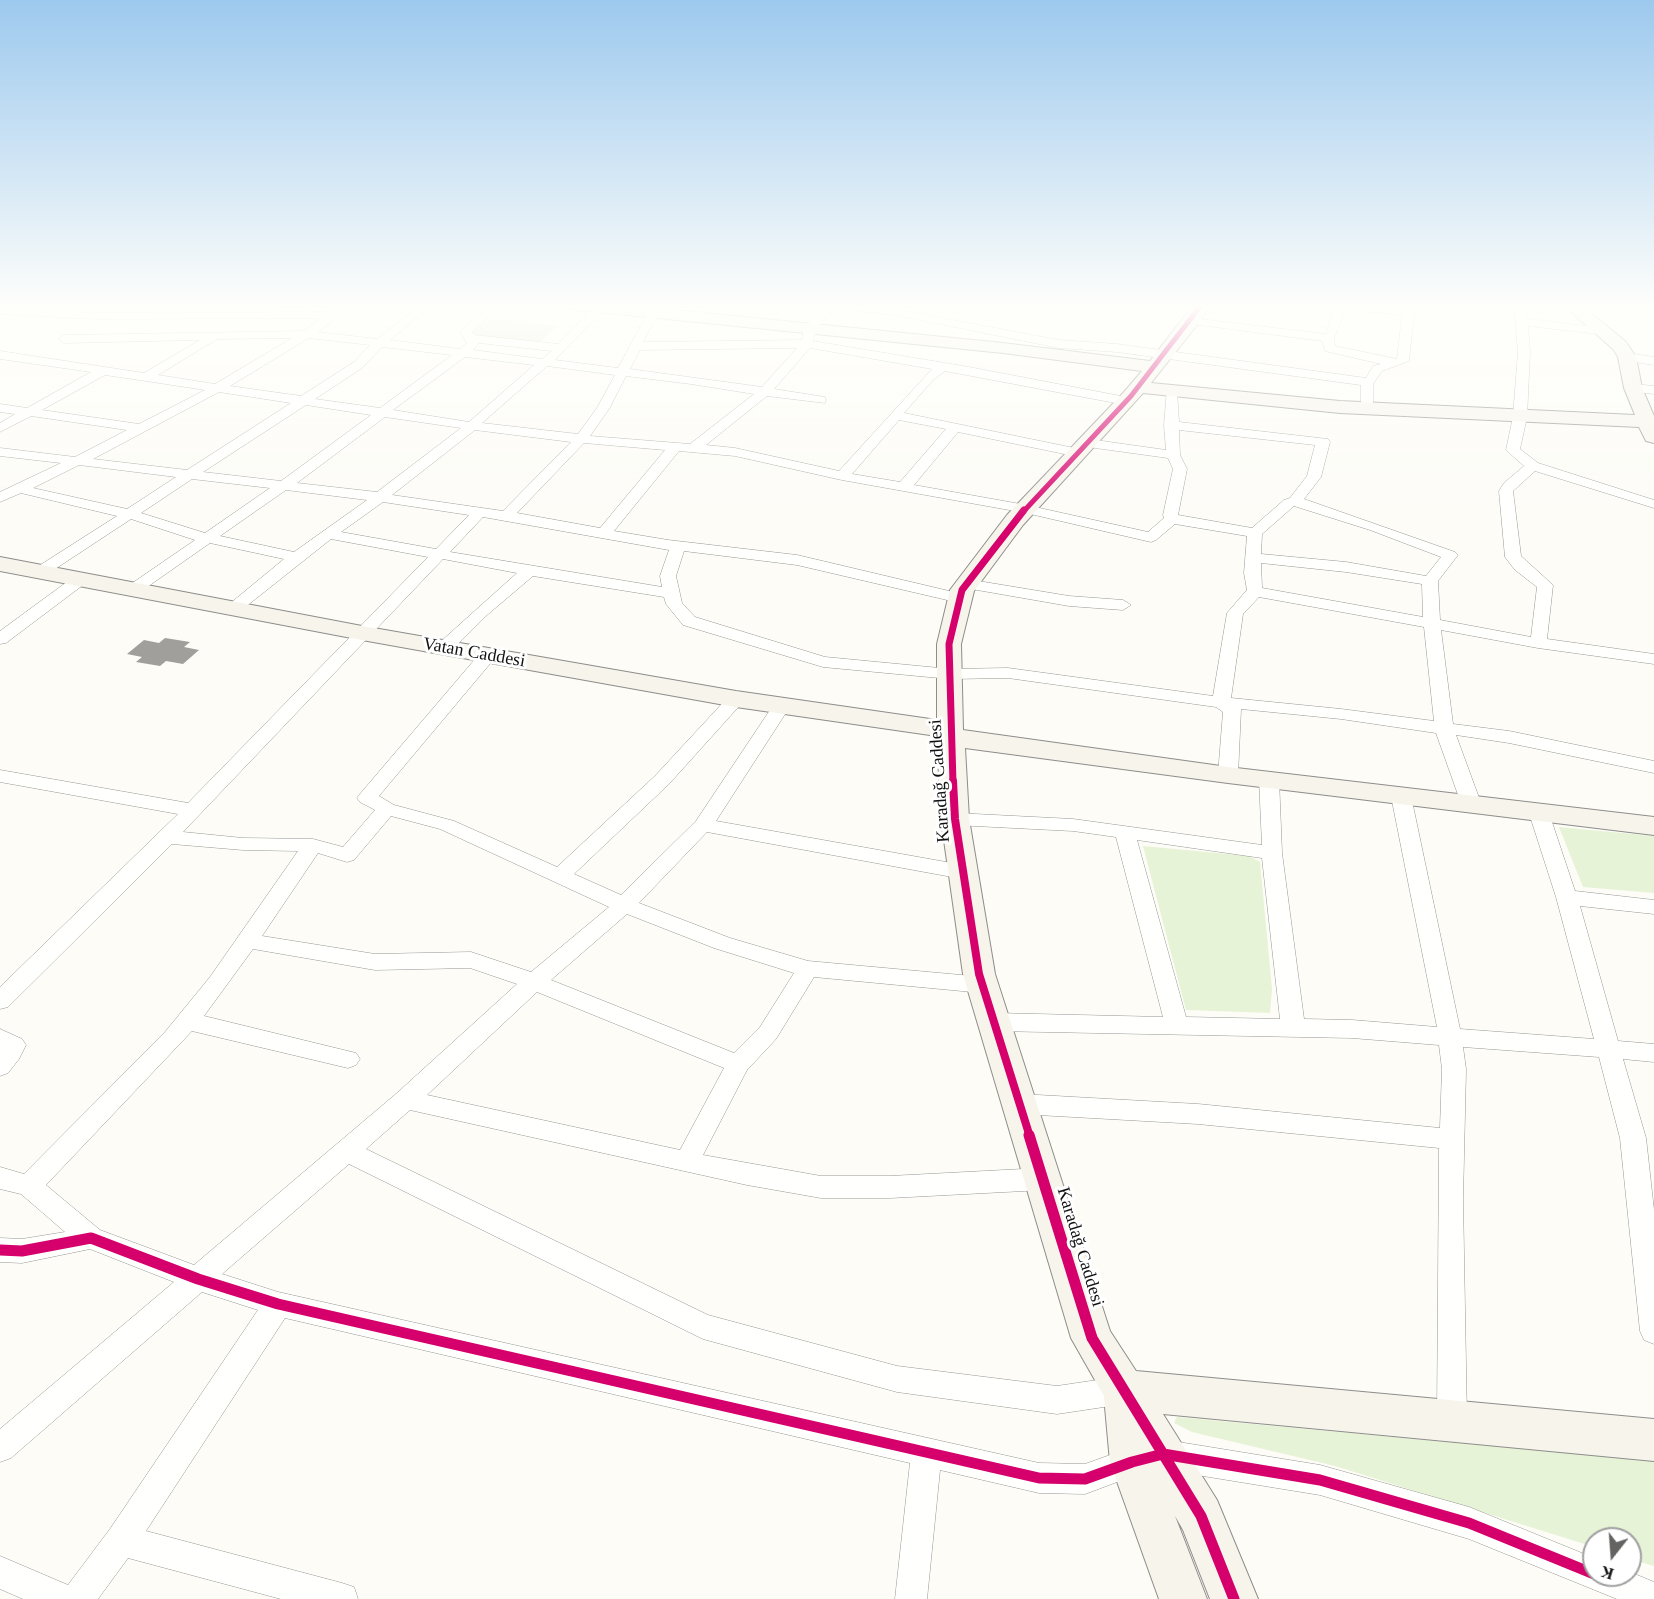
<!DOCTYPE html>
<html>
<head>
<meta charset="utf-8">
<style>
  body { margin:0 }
  #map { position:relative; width:1654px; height:1599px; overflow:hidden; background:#fdfcf7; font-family:Georgia,serif }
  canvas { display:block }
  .north { position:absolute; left:1582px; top:1527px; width:60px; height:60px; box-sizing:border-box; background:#fff; border:2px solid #a0a0a0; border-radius:50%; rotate:197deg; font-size:16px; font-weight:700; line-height:24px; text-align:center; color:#111 }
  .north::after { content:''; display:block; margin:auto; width:21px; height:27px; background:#646362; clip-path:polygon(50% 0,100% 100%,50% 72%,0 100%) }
</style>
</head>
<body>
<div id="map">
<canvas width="1654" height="1599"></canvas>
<div class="north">K</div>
</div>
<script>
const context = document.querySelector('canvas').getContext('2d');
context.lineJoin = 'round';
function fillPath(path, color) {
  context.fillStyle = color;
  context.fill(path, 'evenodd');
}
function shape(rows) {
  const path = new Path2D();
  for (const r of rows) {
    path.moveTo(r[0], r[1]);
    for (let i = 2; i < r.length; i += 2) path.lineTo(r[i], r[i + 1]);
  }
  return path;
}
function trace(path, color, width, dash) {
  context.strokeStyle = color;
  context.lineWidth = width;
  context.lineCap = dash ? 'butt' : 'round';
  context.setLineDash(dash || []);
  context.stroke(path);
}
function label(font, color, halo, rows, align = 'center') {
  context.font = font + ' Georgia,serif';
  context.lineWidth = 6;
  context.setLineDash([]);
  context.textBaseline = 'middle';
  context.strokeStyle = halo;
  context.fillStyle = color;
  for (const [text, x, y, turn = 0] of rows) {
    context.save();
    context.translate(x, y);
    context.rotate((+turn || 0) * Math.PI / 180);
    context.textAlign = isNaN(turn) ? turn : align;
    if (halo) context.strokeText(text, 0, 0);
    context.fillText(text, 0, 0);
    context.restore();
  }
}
const green = shape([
  [1559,827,1654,836,1654,893,1583,887],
  [1143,846,1249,856,1260,862,1272,989,1270,1013,1186,1010],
  [1177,1417,1654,1461,1654,1566,1630,1559,1630,1539,1594,1539,1594,1547,1335,1466,1192,1432,1174,1423]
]);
const cemetery = shape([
  [28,304,186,304,167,314,21,308],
  [484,319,509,320,556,326,541,342,482,339,470,333]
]);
const building = shape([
  [165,638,190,642,184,647,199,650,183,664,166,661,160,666,136,662,142,657,127,654,144,640,159,643]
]);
const street = shape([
  [341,304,354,304,318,332,377,339,422,304,434,304,390,340,460,349,467,343,460,332,489,304,501,304,472,332,474,335,558,344,596,305,601,304,606,307,604,309,555,360,618,368,649,310,653,309,659,312,643,342,802,340,804,328,825,304,857,304,895,309,1059,340,1117,344,1366,378,1373,366,1381,364,1325,351,1322,341,1191,324,1185,321,1191,318,1326,334,1334,308,1326,304,1362,304,1403,308,1405,304,1415,304,1409,361,1382,371,1373,384,1373,408,1367,412,1361,408,1361,385,1117,352,1059,348,895,315,834,308,816,329,813,341,969,367,1131,398,1132,401,1126,405,945,371,933,380,904,413,1079,449,1086,453,1079,457,958,432,914,485,1026,505,1148,532,1164,518,1163,515,1173,469,1168,458,1088,447,1081,443,1088,439,1166,450,1164,425,1167,388,1175,388,1177,391,1179,422,1328,439,1330,442,1321,477,1304,499,1455,552,1458,555,1438,581,1440,620,1531,637,1537,587,1515,570,1505,557,1499,491,1504,483,1524,466,1506,450,1513,417,1518,352,1514,304,1525,304,1527,319,1603,328,1603,332,1599,334,1528,326,1530,352,1527,417,1520,449,1538,463,1654,500,1654,508,1535,471,1513,491,1521,556,1553,585,1547,639,1654,654,1654,664,1538,648,1441,630,1453,724,1509,731,1654,761,1654,773,1509,743,1456,735,1482,806,1479,810,1472,812,1465,810,1462,806,1436,733,1341,719,1241,709,1238,775,1235,779,1228,781,1221,779,1218,775,1223,712,1216,707,1008,678,950,679,823,667,683,625,666,604,664,597,533,576,487,615,450,652,444,653,438,652,436,648,438,644,517,573,443,559,183,832,243,838,313,839,343,847,375,810,360,802,357,798,360,794,482,651,488,650,494,651,497,655,494,659,379,796,394,805,454,821,557,867,655,776,730,695,742,695,745,699,742,703,669,784,574,874,621,895,696,821,776,701,788,701,791,705,716,821,963,865,970,867,973,872,970,877,963,879,707,832,639,903,730,938,808,961,983,977,991,979,994,985,991,991,983,993,814,977,776,1039,747,1070,703,1155,821,1176,890,1176,1043,1168,1052,1172,1056,1179,1052,1186,1043,1190,890,1198,821,1198,747,1185,410,1110,366,1149,708,1315,897,1366,1057,1386,1124,1376,1134,1380,1139,1390,1134,1400,1124,1404,1057,1414,897,1392,703,1339,349,1164,222,1274,278,1292,1039,1463,1085,1464,1138,1445,1149,1450,1151,1455,1155,1445,1166,1440,1320,1465,1469,1507,1594,1558,1594,1575,1630,1575,1630,1572,1654,1582,1654,1599,1617,1599,1469,1539,1320,1495,1166,1470,1155,1465,1153,1460,1149,1470,1085,1494,1039,1493,940,1470,927,1599,895,1599,910,1463,285,1318,146,1531,342,1583,354,1587,358,1599,281,1599,128,1558,98,1599,23,1599,0,1589,0,1556,68,1585,110,1529,258,1310,202,1292,11,1458,0,1462,0,1429,174,1282,90,1249,22,1263,0,1262,0,1238,22,1239,65,1232,21,1194,0,1189,0,1167,24,1174,165,1032,210,977,298,851,243,850,172,844,8,1007,0,1009,0,987,178,814,0,782,0,770,188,803,428,557,331,539,239,612,233,614,227,612,225,609,227,606,284,559,210,543,140,592,128,592,126,589,128,586,195,540,131,519,46,575,34,575,32,572,34,569,117,516,21,493,0,502,0,492,61,463,0,456,0,448,75,457,127,430,31,416,0,432,0,423,15,414,0,412,0,404,27,408,91,372,0,359,0,351,144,373,200,340,64,343,58,339,64,335,304,331,321,318,97,319,0,314,0,308,97,313,330,312,341,304],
  [1345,309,1402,315,1397,359,1335,346,1334,339,1345,309],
  [292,338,215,384,158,375,217,339,292,338],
  [309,338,370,345,354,362,301,396,230,386,309,338],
  [479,343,552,351,542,359,473,350,479,343],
  [382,347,452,355,380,408,315,399,362,368,382,347],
  [797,348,762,387,630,369,640,350,797,348],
  [810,348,932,369,839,471,735,448,706,445,767,396,825,403,826,400,825,397,774,389,810,348],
  [465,357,534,365,469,422,393,410,465,357],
  [547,366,615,375,597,408,578,434,482,423,547,366],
  [105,375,146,381,205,390,139,424,42,410,105,375],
  [626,376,691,384,754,394,690,444,590,436,609,409,626,376],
  [219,392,291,403,187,470,93,459,219,392],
  [306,405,371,415,281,481,203,472,306,405],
  [385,417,461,428,377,492,297,483,385,417],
  [899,420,946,429,900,482,852,474,899,420],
  [475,430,571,442,503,511,392,495,475,430],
  [1179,430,1315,445,1307,476,1290,498,1284,500,1252,528,1178,515,1187,469,1180,455,1179,430],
  [584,443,665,450,600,528,517,513,584,443],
  [679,451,735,456,842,480,1026,513,1151,542,1156,540,1175,524,1247,536,1244,573,1247,590,1227,613,1213,696,1008,668,950,669,825,657,695,617,682,603,676,576,684,551,797,565,960,603,968,598,966,595,797,555,668,540,614,531,679,451],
  [79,465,176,477,127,509,33,488,79,465],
  [192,479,270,488,205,533,141,513,192,479],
  [286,490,367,500,294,552,220,536,286,490],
  [383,502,469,515,436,549,341,532,383,502],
  [1294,506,1370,530,1441,557,1426,576,1346,562,1261,554,1262,534,1294,506],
  [483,517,669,550,660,576,662,587,450,552,483,517],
  [1261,563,1346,572,1422,584,1423,617,1262,588,1261,563],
  [1259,597,1424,627,1434,721,1341,709,1231,698,1243,614,1259,597],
  [391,816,440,829,609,907,531,972,471,952,375,954,262,936,318,853,347,862,354,860,391,816],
  [627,914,714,948,794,973,760,1027,734,1053,551,980,627,914],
  [253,949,375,970,470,968,517,984,397,1093,194,1265,100,1230,46,1185,192,1031,348,1068,356,1065,360,1059,356,1053,204,1016,253,949],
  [537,992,724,1068,680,1150,427,1095,537,992],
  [1179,304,1205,304,1207,306,1201,309,1181,306,1179,304],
  [1546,304,1570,304,1580,308,1574,311,1548,306,1546,304],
  [1627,353,1654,357,1654,365,1623,360,1623,354,1627,353],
  [1633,384,1654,386,1654,394,1629,391,1627,388,1633,384],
  [81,574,89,579,87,582,6,643,0,644,0,631,75,576,81,574],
  [966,579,1069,596,1123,600,1131,605,1123,610,1069,606,960,587,958,584,960,581,966,579],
  [1269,773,1276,775,1279,779,1282,853,1304,1019,1352,1020,1437,1027,1391,796,1394,792,1401,790,1408,792,1411,796,1460,1029,1594,1039,1556,897,1529,813,1532,809,1546,809,1549,813,1575,891,1654,900,1654,914,1580,906,1618,1041,1654,1044,1654,1062,1623,1059,1646,1138,1654,1210,1654,1344,1644,1340,1640,1331,1620,1138,1599,1057,1463,1047,1466,1069,1463,1199,1467,1421,1463,1431,1452,1435,1441,1431,1437,1421,1439,1148,1198,1124,1020,1114,1011,1111,1008,1104,1011,1097,1020,1094,1198,1104,1440,1128,1442,1069,1439,1045,1352,1038,994,1031,986,1028,982,1022,986,1016,994,1013,1163,1017,1116,837,1073,831,955,825,948,823,945,819,948,815,955,813,1073,819,1262,845,1259,779,1262,775,1269,773],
  [1137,840,1262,858,1280,1019,1186,1017,1137,840],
  [0,1029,22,1039,26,1045,19,1059,8,1073,0,1076,0,1029]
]);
const secondary = shape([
  [560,304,615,304,1003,343,1150,361,1194,304,1210,304,1201,320,1151,383,1340,401,1635,415,1624,388,1618,357,1613,349,1562,304,1580,304,1626,342,1636,357,1642,388,1654,416,1654,443,1646,441,1639,427,1340,413,1143,393,1023,525,974,591,961,644,963,730,1228,767,1654,817,1654,835,1228,783,965,748,969,819,995,974,1110,1331,1136,1371,1654,1419,1654,1461,1163,1414,1217,1500,1258,1599,1210,1599,1183,1530,1175,1516,1207,1599,1159,1599,1110,1462,1104,1396,1071,1338,963,974,941,819,937,736,736,707,362,640,0,571,0,557,362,626,736,691,937,720,937,644,950,590,1007,515,1124,392,1142,371,1003,353,568,309,562,307,560,304]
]);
const cyclewayFar3 = shape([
  [1023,512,1131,396,1202,304]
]);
const cyclewayFar2 = shape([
  [953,783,949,644,962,590,1024,510]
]);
const cyclewayFar1 = shape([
  [953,781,955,819,979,974,1030,1137]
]);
const cycleway = shape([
  [1029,1135,1092,1338,1201,1516,1234,1599],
  [0,1250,22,1251,91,1238,198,1279,278,1304,1039,1478,1085,1479,1132,1462,1163,1454,1320,1480,1469,1523,1594,1574]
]);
const streetNames = [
  ["Vatan Caddesi",474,653,10],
  ["Karadağ Caddesi",940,781,-94],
  ["Karadağ Caddesi",1080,1247,73]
];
fillPath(green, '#e7f3d7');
fillPath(cemetery, '#e9eedb');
fillPath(building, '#a19f9c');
trace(street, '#979795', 1);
trace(secondary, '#8e8d8b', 2);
fillPath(street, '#fffffe');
fillPath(secondary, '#f6f4eb');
trace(cyclewayFar3, '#d6006c', 5);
trace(cyclewayFar2, '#d6006c', 7);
trace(cyclewayFar1, '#d6006c', 8);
trace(cycleway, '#d6006c', 11);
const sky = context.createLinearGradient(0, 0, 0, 528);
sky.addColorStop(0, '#9dc9ee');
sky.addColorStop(0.58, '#fefefb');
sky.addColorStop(1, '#fefefb00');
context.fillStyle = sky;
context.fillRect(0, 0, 1654, 528);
label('18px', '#111', '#fff', streetNames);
</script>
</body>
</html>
